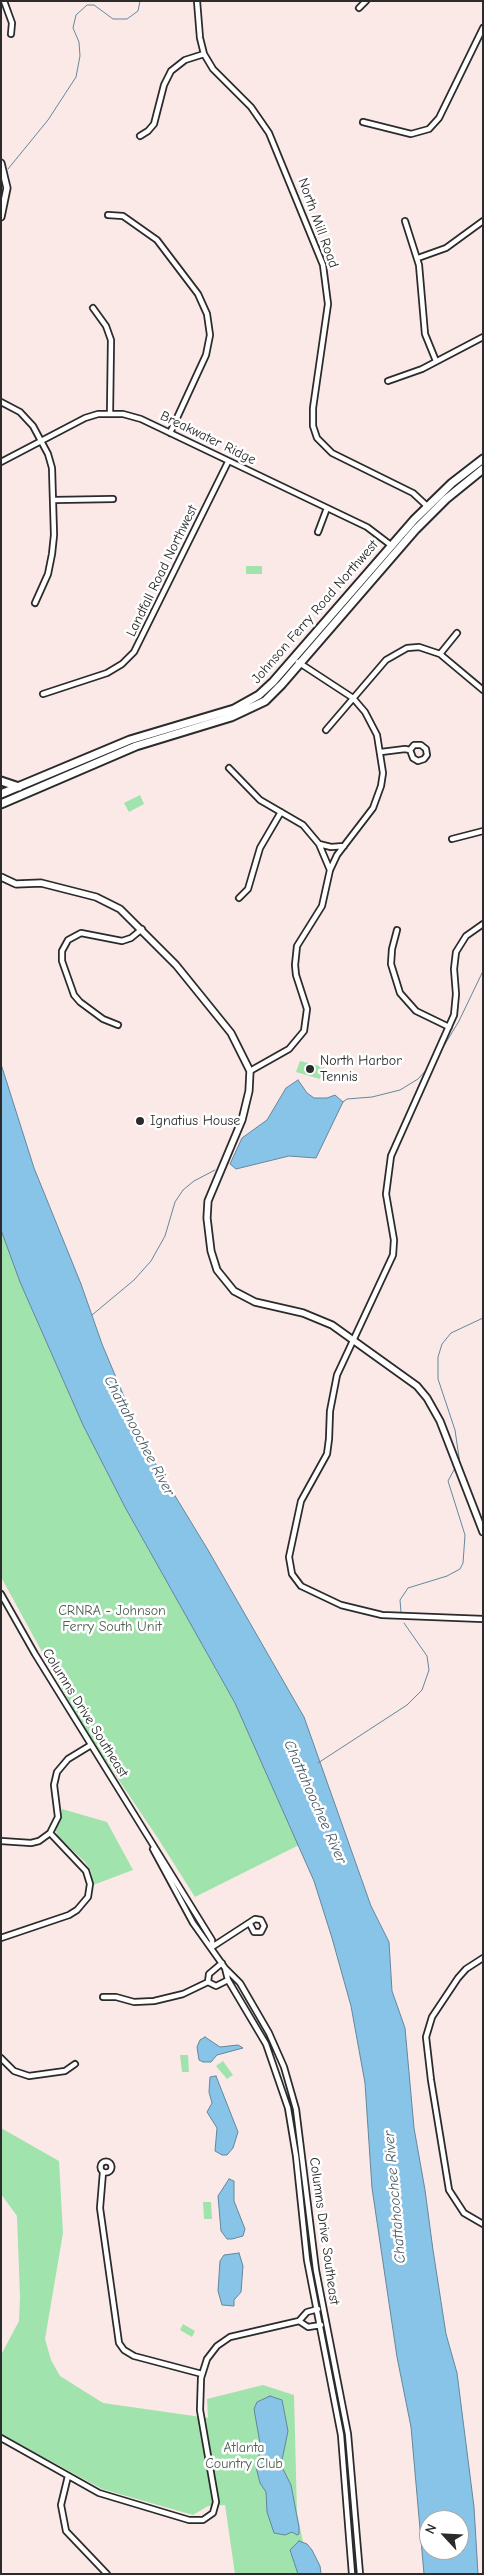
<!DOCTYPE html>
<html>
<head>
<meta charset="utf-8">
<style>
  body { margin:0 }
  #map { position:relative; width:484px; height:2575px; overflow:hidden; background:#fbe9e7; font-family:"Comic Neue",sans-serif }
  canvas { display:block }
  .frame { position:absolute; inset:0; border:2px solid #2b2b2b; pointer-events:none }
  .north { position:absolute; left:419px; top:2510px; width:50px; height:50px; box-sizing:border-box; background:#fff; border:1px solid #aaa; border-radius:50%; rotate:295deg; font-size:14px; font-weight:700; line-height:20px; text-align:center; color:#2b2b2b }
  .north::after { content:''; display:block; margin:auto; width:18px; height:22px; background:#2b2b2b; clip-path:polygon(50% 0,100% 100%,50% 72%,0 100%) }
</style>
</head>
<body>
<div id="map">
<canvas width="484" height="2575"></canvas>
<div class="frame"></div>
<div class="north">N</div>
</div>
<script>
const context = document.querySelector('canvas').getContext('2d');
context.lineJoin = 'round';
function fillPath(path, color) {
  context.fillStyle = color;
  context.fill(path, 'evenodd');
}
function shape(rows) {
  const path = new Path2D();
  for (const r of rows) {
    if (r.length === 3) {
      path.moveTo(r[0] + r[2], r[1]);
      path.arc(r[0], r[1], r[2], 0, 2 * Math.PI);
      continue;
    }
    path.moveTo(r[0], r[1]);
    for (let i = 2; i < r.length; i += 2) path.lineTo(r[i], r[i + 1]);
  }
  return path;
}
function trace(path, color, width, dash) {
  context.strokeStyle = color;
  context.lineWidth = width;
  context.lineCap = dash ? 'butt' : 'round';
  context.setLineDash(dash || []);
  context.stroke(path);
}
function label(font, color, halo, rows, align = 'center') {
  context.font = font + ' "Comic Neue",sans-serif';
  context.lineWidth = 5;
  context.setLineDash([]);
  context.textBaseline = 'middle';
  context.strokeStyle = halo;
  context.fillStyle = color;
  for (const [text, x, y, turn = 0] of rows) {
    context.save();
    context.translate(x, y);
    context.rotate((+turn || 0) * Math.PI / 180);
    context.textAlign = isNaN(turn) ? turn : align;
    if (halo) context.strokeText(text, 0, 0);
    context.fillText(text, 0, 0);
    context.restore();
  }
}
const green = shape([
  [246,566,262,566,262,574,246,574],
  [140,795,144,804,129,812,124,803],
  [300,1061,324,1067,320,1079,296,1072],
  [1,1196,301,1844,195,1897,159,1840,82,1725,1,1577],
  [62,1809,107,1822,133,1870,93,1885,91,1871,85,1862,57,1836,56,1830],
  [180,2055,188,2055,189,2072,182,2072],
  [223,2061,233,2075,227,2079,216,2066],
  [1,2128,59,2161,63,2233,45,2339,51,2360,60,2376,103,2403,208,2418,207,2399,263,2385,294,2395,297,2514,310,2574,235,2574,225,2505,208,2506,193,2515,102,2489,1,2434,1,2355,19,2321,20,2297,17,2216,1,2194],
  [203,2202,211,2202,212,2219,204,2219],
  [183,2324,195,2331,192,2337,180,2330]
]);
const water = shape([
  [1,1064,34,1168,81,1284,102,1344,138,1430,149,1453,208,1550,304,1717,371,1906,389,1942,392,1991,405,2028,414,2128,425,2190,433,2250,446,2334,457,2373,474,2507,478,2574,424,2574,411,2427,397,2357,372,2188,365,2083,351,2006,332,1938,314,1881,235,1703,126,1509,83,1425,20,1282,1,1230,1,1064],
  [429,2520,459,2520,459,2550,429,2550,429,2520],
  [298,1080,307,1093,314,1098,327,1098,335,1095,343,1102,316,1158,289,1156,236,1169,230,1164,242,1138,267,1120,286,1088,298,1080],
  [205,2037,220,2047,238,2045,243,2048,217,2055,211,2062,203,2062,199,2060,197,2047,200,2040,205,2037],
  [216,2076,238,2132,233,2148,227,2155,222,2155,215,2151,217,2128,207,2112,212,2103,209,2092,210,2077,216,2076],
  [229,2179,234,2181,234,2201,245,2229,243,2236,232,2239,227,2239,221,2231,218,2196,229,2179],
  [239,2253,243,2266,241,2292,234,2300,234,2306,222,2305,218,2291,220,2261,224,2255,239,2253],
  [270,2396,282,2400,288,2431,281,2465,291,2485,299,2527,299,2534,297,2535,292,2532,285,2535,274,2533,267,2512,266,2492,260,2483,256,2467,261,2449,254,2409,257,2402,270,2396],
  [299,2541,307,2544,312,2550,320,2566,321,2574,298,2574,290,2550,299,2541]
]);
const stream = shape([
  [8,169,48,120,76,77,80,56,79,42,73,28,76,15,87,5,94,5,113,19,127,19,138,11,140,1],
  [439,1054,459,1021,483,971],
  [343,1102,347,1099,372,1097,400,1090,418,1079,429,1067],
  [92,1315,134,1280,151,1261,165,1236,175,1202,183,1190,194,1181,215,1170],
  [460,1464,455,1430,438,1379,438,1357,442,1344,451,1333,483,1318],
  [401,1612,400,1600,408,1588,447,1576,460,1569,463,1563,465,1535,448,1481,455,1468],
  [318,1763,407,1705,422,1690,429,1670,427,1656,404,1623]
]);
const minor = shape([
  [4,1,12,23,11,34],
  [197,1,200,38,204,54,213,69,251,107,269,133,323,265,328,304,313,408,313,426,317,438,332,453,413,493,427,506],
  [359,8,366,1],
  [363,122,411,134,429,129,439,118,483,28],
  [140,136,148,131,154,124,164,85,171,71,185,60,204,54],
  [108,215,123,216,157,240,198,294,207,314,210,335,206,355,170,433],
  [405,221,419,265,425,334,436,361],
  [418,258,446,248,483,221],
  [93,308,106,326,111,340,110,413],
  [388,381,422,369,483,337],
  [1,402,20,412,33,426,48,454,52,468,54,535,52,554,48,574,35,603],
  [1,462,85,418,98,414,123,414,141,419,367,527,392,546],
  [54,500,113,499],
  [318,532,327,508],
  [440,654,457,633],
  [43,694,107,673,122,664,134,652,228,462],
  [326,730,386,660,407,648,419,647,440,654,483,690],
  [381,752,405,749,410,750,414,745,421,745,426,749,427,755,424,759,418,761,413,758,410,750],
  [229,768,260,800,303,825,319,844,331,847,344,846],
  [452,839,483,831],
  [319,844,330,870],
  [239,898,248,889,260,848,281,812],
  [483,924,466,936,456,952,454,969,456,994,454,1015,391,1156,386,1194,394,1240,393,1255,337,1375,330,1411,329,1439,327,1454,301,1501,289,1557,292,1574,301,1586,341,1605,382,1615,483,1619],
  [397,930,392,949,391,964,400,993,416,1011,449,1027],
  [118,1025,103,1019,80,1002,74,995,62,961,62,951,68,940,81,933,122,941,131,938,142,929],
  [250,1071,289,1049,304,1031,307,1009,296,975,295,965,297,946,322,906,330,870,337,855,373,808,381,786,383,773,377,735,365,712,353,698,298,662],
  [1,1594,35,1654,212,1940,212,1947],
  [1,1841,31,1843,39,1841,50,1833,58,1817,54,1785,57,1772,68,1759,91,1745],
  [153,1849,193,1923,225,1968],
  [1,1938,69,1915,77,1910,88,1897,90,1884,86,1871,50,1833],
  [212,1947,255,1919,261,1920,264,1926,261,1932,254,1932,250,1924],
  [483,1958,466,1969,458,1978,432,2017,426,2037,431,2080,449,2190,464,2213,483,2224],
  [208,1982,209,1974,222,1963],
  [208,1982,216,1986,228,1980],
  [103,1997,116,1997,134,2002,154,2001,183,1994,208,1982],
  [1,2058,14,2071,29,2076,65,2071,75,2064],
  [106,2167,5.5],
  [103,2172,100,2208,119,2343,124,2350,134,2356,202,2374],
  [299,2321,308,2327,321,2325],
  [1,2438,99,2493,189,2520,203,2520,213,2513,216,2502,200,2410,201,2378,207,2359,217,2346,230,2337,299,2321,307,2312,318,2309],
  [68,2476,61,2505,66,2531,107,2574],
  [352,2574,341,2435,307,2260,296,2156,288,2108,266,2044,228,1980,225,1968,240,1983,269,2033,284,2067,296,2109,316,2270,348,2434,360,2574]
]);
const tertiary = shape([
  [1,163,7,188,1,217],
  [1,877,16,884,41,883,96,897,120,909,176,965,231,1033,250,1071,249,1091,242,1120,208,1201,207,1218,211,1251,217,1270,234,1291,255,1302,303,1313,332,1325,417,1386,427,1398,440,1421,483,1532]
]);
const primary = shape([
  [1,781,19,787],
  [1,794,130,740,234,709,259,695,273,682,414,520,452,483,483,459],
  [1,804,136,746,231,717,265,701,282,684,416,529,446,499,483,469]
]);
const markers = [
  [310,1069,5,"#2b2b2b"],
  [140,1121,5,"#2b2b2b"]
];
const streetNames = [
  ["North Mill Road",318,223,70],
  ["Breakwater Ridge",208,438,26],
  ["Landfall Road Northwest",162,571,-64],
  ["Johnson Ferry Road Northwest",315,612,-49],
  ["Columns Drive Southeast",85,1713,58],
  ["Columns Drive Southeast",324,2231,82]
];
const poiNames = [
  ["North Harbor",320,1061],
  ["Tennis",320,1077],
  ["Ignatius House",150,1121]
];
const parkNames = [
  ["CRNRA - Johnson",112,1611],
  ["Ferry South Unit",112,1627],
  ["Atlanta",244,2448],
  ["Country Club",244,2464]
];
const waterNames = [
  ["Chattahoochee River",139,1436,62],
  ["Chattahoochee River",315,1802,66],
  ["Chattahoochee River",395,2197,-95]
];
fillPath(green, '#a0e3ad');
fillPath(water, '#88c4e8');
trace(water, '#63879c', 1);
trace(stream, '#63879c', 1);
trace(minor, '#2b2b2b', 8);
trace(tertiary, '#2b2b2b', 9);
trace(primary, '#2b2b2b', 11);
trace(minor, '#fff', 4.5);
trace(tertiary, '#fff', 5.5);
trace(primary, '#fff', 7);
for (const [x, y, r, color] of markers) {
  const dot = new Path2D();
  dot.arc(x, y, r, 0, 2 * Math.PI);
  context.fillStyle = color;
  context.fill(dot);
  trace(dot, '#fff', 2);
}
label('14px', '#2b2b2b', '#fff', streetNames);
label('14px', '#2b2b2b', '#fff', poiNames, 'left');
label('14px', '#4e6252', '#fff', parkNames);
label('italic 15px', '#475964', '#fff', waterNames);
</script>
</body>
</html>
